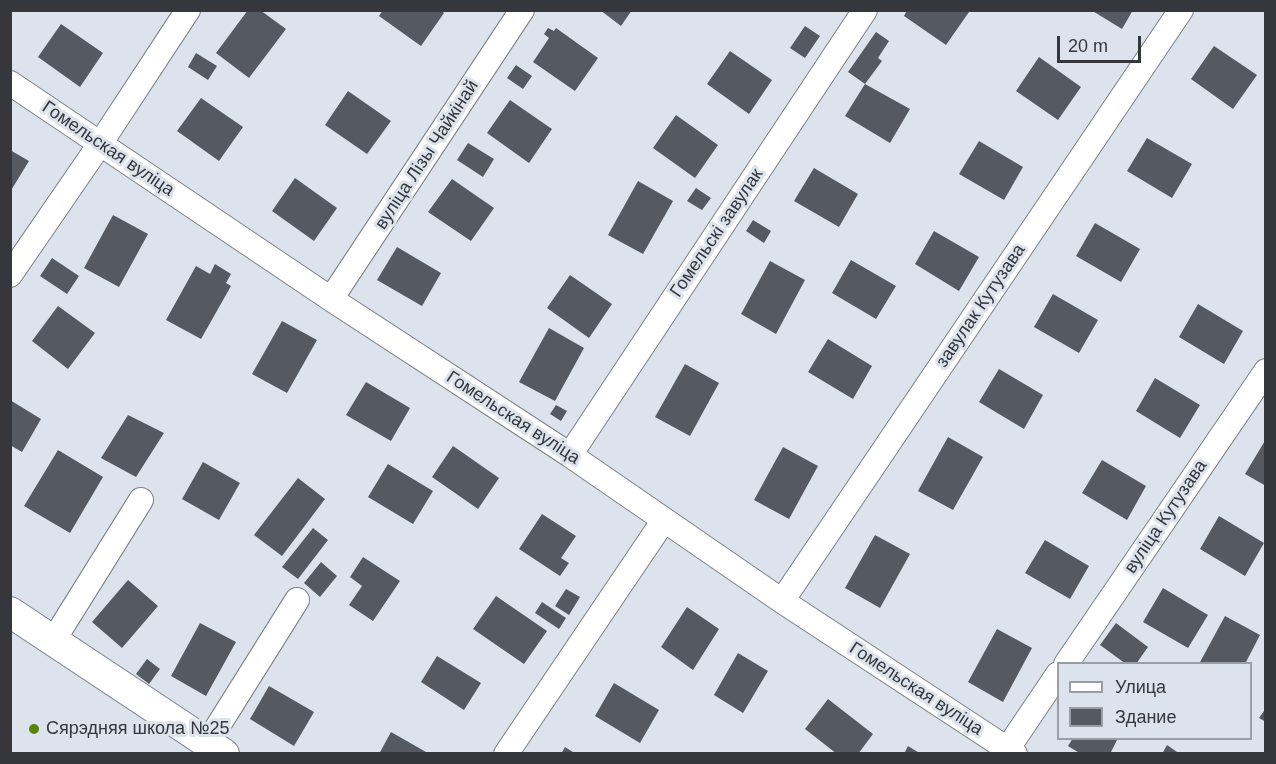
<!DOCTYPE html>
<html>
<head>
<meta charset="utf-8">
<style>
  body { margin:0 }
  #map { position:relative; width:1276px; height:764px; overflow:hidden; background:#dce3ed; font-family:Helvetica,sans-serif }
  canvas { display:block }
  .frame { position:absolute; inset:0; border:12px solid #35373c; pointer-events:none }
  .legend { position:absolute; left:1057px; top:662px; width:195px; height:78px; box-sizing:border-box; background:#dce3ed; border:2px solid #999ea6; margin:0; padding:8px 10px; list-style:none; font-size:18px; color:#35373c }
  .legend li { display:flex; align-items:center; gap:12px; height:30px }
  .legend b { width:30px; border:2px solid #999ea6 }
  .scale { position:absolute; left:1057px; top:36px; width:84px; height:27px; box-sizing:border-box; border:3px solid #35373c; border-top:0; padding-left:8px; font-size:18px; line-height:21px; white-space:nowrap; color:#35373c; -webkit-text-stroke:4px #dce3ed; paint-order:stroke }
</style>
</head>
<body>
<div id="map">
<canvas width="1276" height="764"></canvas>
<div class="frame"></div>
<ul class="legend">
<li><b style="height:8px;background:#fff"></b>Улица</li>
<li><b style="height:16px;background:#545962"></b>Здание</li>
</ul>
<div class="scale">20 m</div>
</div>
<script>
const context = document.querySelector('canvas').getContext('2d');
context.lineJoin = 'round';
function fillPath(path, color) {
  context.fillStyle = color;
  context.fill(path, 'evenodd');
}
function shape(rows) {
  const path = new Path2D();
  for (const r of rows) {
    path.moveTo(r[0], r[1]);
    for (let i = 2; i < r.length; i += 2) path.lineTo(r[i], r[i + 1]);
  }
  return path;
}
function trace(path, color, width, dash) {
  context.strokeStyle = color;
  context.lineWidth = width;
  context.lineCap = dash ? 'butt' : 'round';
  context.setLineDash(dash || []);
  context.stroke(path);
}
function label(font, color, halo, rows, align = 'center') {
  context.font = font + ' Helvetica,sans-serif';
  context.lineWidth = 6;
  context.setLineDash([]);
  context.textBaseline = 'middle';
  context.strokeStyle = halo;
  context.fillStyle = color;
  for (const [text, x, y, turn = 0] of rows) {
    context.save();
    context.translate(x, y);
    context.rotate((+turn || 0) * Math.PI / 180);
    context.textAlign = isNaN(turn) ? turn : align;
    if (halo) context.strokeText(text, 0, 0);
    context.fillText(text, 0, 0);
    context.restore();
  }
}
const building = shape([
  [248,10,260,10,286,29,249,78,216,53],
  [383,10,441,10,444,13,421,46,379,16],
  [600,10,632,10,621,26],
  [907,10,967,10,969,12,946,45,904,16],
  [1091,10,1133,10,1122,29],
  [61,24,103,53,80,87,38,57],
  [805,26,820,36,805,58,790,48],
  [548,28,554,31,556,28,598,58,575,91,533,62,549,38,544,34],
  [876,32,889,41,878,58,882,61,865,84,848,72],
  [1214,46,1257,75,1233,109,1191,79],
  [730,51,772,80,749,114,707,84],
  [196,53,217,66,208,80,188,67],
  [1039,57,1081,87,1058,120,1016,91],
  [516,65,532,76,523,89,507,78],
  [865,84,910,109,890,143,845,116],
  [348,91,391,121,367,154,325,125],
  [201,98,243,127,219,161,177,131],
  [510,100,552,129,529,163,487,133],
  [676,115,718,145,695,178,653,148],
  [1147,138,1192,164,1172,198,1127,171],
  [979,141,1023,167,1004,200,959,174],
  [468,143,494,159,483,177,457,160],
  [10,150,29,161,10,192],
  [814,168,858,194,839,227,794,201],
  [295,178,337,208,314,241,272,211],
  [452,179,494,208,471,241,428,212],
  [638,181,673,201,643,254,608,235],
  [696,188,711,198,702,210,687,201],
  [113,215,148,234,119,287,84,268],
  [753,220,771,231,764,243,746,231],
  [1095,223,1140,249,1121,282,1076,256],
  [934,231,979,257,959,291,915,264],
  [397,247,441,273,422,306,377,280],
  [52,258,79,276,67,294,40,276],
  [851,260,896,286,876,319,832,293],
  [770,261,805,280,776,334,741,314],
  [215,264,231,274,226,283,231,286,201,339,166,320,196,266,210,274],
  [570,275,612,304,589,338,547,308],
  [1053,294,1098,320,1079,353,1034,327],
  [1198,304,1243,331,1224,364,1179,337],
  [58,306,95,333,68,369,32,341],
  [282,321,317,340,287,393,252,374],
  [549,328,584,348,555,401,519,382],
  [828,339,872,366,853,399,808,372],
  [685,364,719,383,690,436,655,417],
  [999,369,1043,395,1024,429,979,402],
  [1155,378,1200,405,1180,438,1136,411],
  [366,382,410,408,391,441,346,415],
  [10,400,41,419,22,452,10,445],
  [556,405,567,411,561,421,550,414],
  [128,415,164,433,136,477,101,458],
  [948,437,983,457,953,510,918,491],
  [1266,439,1266,486,1245,474],
  [453,446,499,478,478,509,432,477],
  [783,447,818,466,789,519,754,500],
  [58,450,103,477,70,533,24,506],
  [1102,460,1146,486,1127,520,1082,493],
  [203,462,240,483,219,520,182,499],
  [388,464,433,491,413,524,368,497],
  [298,478,325,499,282,556,254,535],
  [542,514,576,536,561,558,569,563,560,576,519,549],
  [1219,516,1264,543,1245,576,1200,549],
  [313,528,328,540,298,579,282,567],
  [875,535,910,554,880,608,845,588],
  [1045,540,1089,566,1070,599,1025,573],
  [363,557,400,581,373,621,349,605,362,586,350,577],
  [321,562,337,576,320,597,304,583],
  [128,580,158,606,122,648,92,622],
  [1163,588,1208,615,1188,648,1143,622],
  [566,589,580,597,569,615,555,606],
  [496,596,547,631,524,664,473,629],
  [542,602,566,618,559,629,535,613],
  [687,607,719,629,693,670,661,647],
  [1225,616,1260,635,1245,664,1199,664],
  [200,623,236,642,206,696,171,676],
  [1116,623,1148,647,1136,664,1126,664,1100,645],
  [997,629,1032,648,1003,702,968,682],
  [738,653,768,671,743,713,714,695],
  [437,656,481,683,464,710,421,682],
  [147,659,160,669,149,684,136,674],
  [614,683,659,710,640,743,595,716],
  [269,686,314,712,294,746,250,719],
  [828,699,873,734,858,754,837,754,805,729],
  [1266,708,1266,722,1259,718],
  [391,732,426,752,425,754,379,754],
  [1073,738,1118,738,1110,754,1081,754,1068,746],
  [1167,745,1180,754,1162,754],
  [908,746,921,754,904,754],
  [565,747,576,754,561,754]
]);
const minor = shape([
  [10,83,331,299,570,455,782,601,1015,754],
  [10,275,100,144,188,10],
  [331,299,522,10],
  [570,455,865,10],
  [782,601,1181,10],
  [53,641,141,500],
  [1066,664,1266,371],
  [208,742,297,600],
  [506,754,664,520],
  [1004,754,1058,674]
]);
const tertiary = shape([
  [10,612,224,754]
]);
const markers = [
  [34,729,6,"#5e8405"]
];
const streetNames = [
  ["Гомельская вуліца",108,149,34],
  ["вуліца Лізы Чайкінай",427,155,-57],
  ["Гомельскі завулак",717,233,-56],
  ["завулак Кутузава",981,306,-56],
  ["Гомельская вуліца",513,418,33],
  ["вуліца Кутузава",1166,517,-56],
  ["Гомельская вуліца",916,689,33]
];
const poiNames = [
  ["Сярэдняя школа №25",46,729]
];
fillPath(building, '#545962');
trace(minor, '#7a7f89', 26);
trace(tertiary, '#7a7f89', 32);
trace(minor, '#fff', 24);
trace(tertiary, '#fff', 30);
for (const [x, y, r, color] of markers) {
  const dot = new Path2D();
  dot.arc(x, y, r, 0, 2 * Math.PI);
  context.fillStyle = color;
  context.fill(dot);
  trace(dot, '#dce3ed', 2);
}
label('18px', '#35373c', '#dce3ed', streetNames);
label('18px', '#35373c', '#dce3ed', poiNames, 'left');
</script>
</body>
</html>
